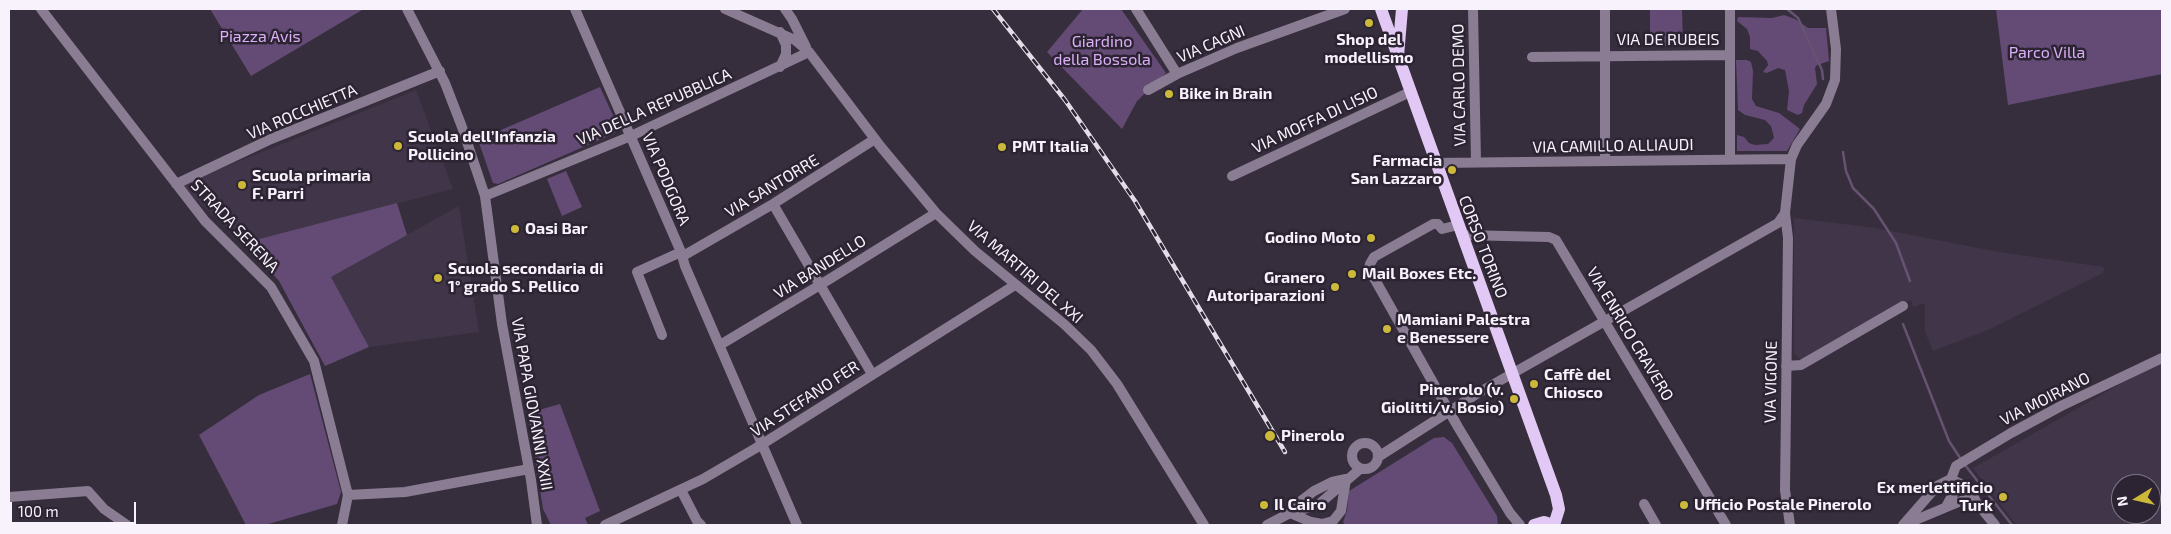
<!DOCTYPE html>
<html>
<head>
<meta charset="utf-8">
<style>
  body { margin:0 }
  #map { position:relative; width:2171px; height:534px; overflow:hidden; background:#362e3c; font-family:"Exo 2",sans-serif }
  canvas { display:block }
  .frame { position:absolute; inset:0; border:10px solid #f8f2fc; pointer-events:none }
  .north { position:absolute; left:2111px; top:474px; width:50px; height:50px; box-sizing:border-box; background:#2c2432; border:1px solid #7e7683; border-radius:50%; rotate:261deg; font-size:14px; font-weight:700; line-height:20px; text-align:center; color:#f8f2fc }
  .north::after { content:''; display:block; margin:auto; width:18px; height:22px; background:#ccb939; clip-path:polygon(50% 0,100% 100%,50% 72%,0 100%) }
  .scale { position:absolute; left:10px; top:502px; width:126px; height:22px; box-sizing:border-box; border:2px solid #f8f2fc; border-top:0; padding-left:6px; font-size:15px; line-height:18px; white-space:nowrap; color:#f8f2fc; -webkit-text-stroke:4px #2c2432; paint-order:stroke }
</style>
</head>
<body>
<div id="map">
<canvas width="2171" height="534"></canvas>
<div class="frame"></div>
<div class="north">N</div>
<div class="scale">100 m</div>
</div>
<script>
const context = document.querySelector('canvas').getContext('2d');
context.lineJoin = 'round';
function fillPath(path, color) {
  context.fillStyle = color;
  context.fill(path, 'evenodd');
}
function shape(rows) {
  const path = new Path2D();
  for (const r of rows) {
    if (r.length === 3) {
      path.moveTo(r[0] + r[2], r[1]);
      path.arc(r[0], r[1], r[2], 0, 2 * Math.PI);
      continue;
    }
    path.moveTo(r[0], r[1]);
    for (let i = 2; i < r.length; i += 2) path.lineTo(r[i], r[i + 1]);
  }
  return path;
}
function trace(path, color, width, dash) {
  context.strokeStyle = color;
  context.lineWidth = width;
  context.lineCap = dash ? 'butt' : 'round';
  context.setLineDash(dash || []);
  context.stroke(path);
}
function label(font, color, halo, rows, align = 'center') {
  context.font = font + ' "Exo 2",sans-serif';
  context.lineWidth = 5;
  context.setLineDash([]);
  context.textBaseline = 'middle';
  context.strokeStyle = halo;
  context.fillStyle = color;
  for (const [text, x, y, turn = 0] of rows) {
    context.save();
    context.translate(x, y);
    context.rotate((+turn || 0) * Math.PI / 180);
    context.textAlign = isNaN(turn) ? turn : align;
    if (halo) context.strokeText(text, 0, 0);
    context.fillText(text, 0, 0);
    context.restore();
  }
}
const built = shape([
  [416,90,453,189,244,243,180,185],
  [459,206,479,332,369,347,331,277],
  [1794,218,1876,228,1999,252,2104,267,2103,273,1988,330,1933,351,1925,332,1925,303,1913,307,1911,300,1808,361,1800,359,1794,354],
  [2162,360,2162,525,2016,525,1973,468],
  [2121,484,2151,484,2151,514,2121,514]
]);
const green = shape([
  [210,9,359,9,362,10,251,76],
  [1083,9,1121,9,1166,73,1137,101,1122,129,1047,52],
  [1650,9,1682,9,1683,46,1650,46],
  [1996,9,2162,9,2162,74,2008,105],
  [1784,15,1795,19,1808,28,1826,28,1829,61,1817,65,1815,68,1817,84,1804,105,1802,113,1798,115,1787,110,1789,91,1785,70,1778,68,1767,73,1763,72,1768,65,1767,61,1758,51,1750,49,1750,37,1747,29,1737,21,1738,17,1772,18],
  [1736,60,1747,60,1751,62,1753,71,1752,99,1756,106,1779,113,1800,129,1787,151,1737,151,1737,135,1744,137,1749,143,1755,145,1768,144,1774,138,1771,126,1765,120,1745,115,1738,110],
  [600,87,615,120,613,124,616,131,613,134,498,184,493,183,478,140],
  [566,171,582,207,562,216,547,179],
  [397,203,407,235,331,277,369,347,325,366,279,281,244,243],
  [310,374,341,492,337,504,265,525,246,525,199,435,259,395],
  [560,404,600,511,585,518,588,525,551,525,543,509,528,413],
  [1444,437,1452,443,1497,516,1498,525,1345,525,1343,522,1347,511,1349,491,1434,438]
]);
const stream = shape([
  [1787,9,1798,18,1822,70,1823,79],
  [1843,152,1846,171,1853,188,1874,209,1896,243,1910,281],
  [1903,324,1949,441,1962,461],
  [1965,465,2012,525]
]);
const minor = shape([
  [41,9,205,221,271,287,314,361,348,495,342,525],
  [407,9,445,83,462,127,485,196,502,324,531,480,537,525],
  [575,9,681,252,685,266,797,525],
  [725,9,795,40,809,52,881,147,936,213,975,251,1064,324,1091,350,1117,384,1204,525],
  [785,9,792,19,806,47],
  [1136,9,1177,74],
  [1473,9,1476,162],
  [1605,9,1605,161],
  [1730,9,1730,159],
  [780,32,786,45,786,54,780,67],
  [1532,57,1730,55],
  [1148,90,1177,74,1237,48,1345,9],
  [1435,163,1791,159],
  [1232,176,1410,92],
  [176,184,271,139,440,71],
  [485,196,631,136,809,52],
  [773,204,872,374],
  [1458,225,1442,229,1438,224,1433,224,1374,257,1370,264,1369,269,1458,427,1510,513,1520,525],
  [1462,235,1549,237,1556,240,1726,525],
  [683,256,773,204,875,139],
  [662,335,637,272,681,252],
  [720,345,820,285,936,213],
  [1786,366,1801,365,1903,306],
  [1365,456,13],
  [1378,457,1478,393,1778,223,1785,213],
  [1346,479,1341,511,1333,521,1322,524,1311,522,1290,513,1297,504,1314,491,1332,482,1346,479],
  [1951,479,1956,466,2011,433,2061,406,2162,358],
  [681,490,697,521,701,525],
  [348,495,405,492,529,469],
  [9,497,88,491,104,509,127,525],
  [1644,504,1656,525],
  [1946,507,1959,483],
  [1906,524,1961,501,1975,499],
  [605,525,703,479,756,448,1015,285],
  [1267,525,1290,513,1318,505,1360,469],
  [1790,525,1785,490,1788,238,1785,213,1791,159,1797,145,1826,104,1835,80,1836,49,1831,9],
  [1903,525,1937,486,1951,479,1962,485,1995,525]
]);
const major = shape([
  [1381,9,1556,495,1559,509,1554,525],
  [1398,56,1402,9],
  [1534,525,1544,522,1553,525]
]);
const rail = shape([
  [993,9,1065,100,1135,201,1285,452]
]);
const markers = [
  [1369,23,5,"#ccb939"],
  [1169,94,5,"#ccb939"],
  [398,146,5,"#ccb939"],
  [1002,147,5,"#ccb939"],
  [1452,170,5,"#ccb939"],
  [242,185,5,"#ccb939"],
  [515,229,5,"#ccb939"],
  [1371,238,5,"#ccb939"],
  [1352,274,5,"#ccb939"],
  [438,278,5,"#ccb939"],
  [1335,287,5,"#ccb939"],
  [1387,329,5,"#ccb939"],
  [1534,384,5,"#ccb939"],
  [1514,399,5,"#ccb939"],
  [1270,436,6,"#ccb939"],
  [2003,497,5,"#ccb939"],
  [1264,505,5,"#ccb939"],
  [1684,505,5,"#ccb939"]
];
const parkNames = [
  ["Piazza Avis",260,37],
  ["Giardino",1102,42],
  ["della Bossola",1102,60],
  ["Parco Villa",2047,53]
];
const poiNames = [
  ["Shop del",1369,40,"center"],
  ["modellismo",1369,58,"center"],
  ["Bike in Brain",1179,94],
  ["Scuola dell’Infanzia",408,137],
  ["Pollicino",408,155],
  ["PMT Italia",1012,147],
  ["Farmacia",1442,161,"right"],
  ["San Lazzaro",1442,179,"right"],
  ["Scuola primaria",252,176],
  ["F. Parri",252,194],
  ["Oasi Bar",525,229],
  ["Godino Moto",1361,238,"right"],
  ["Scuola secondaria di",448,269],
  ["1° grado S. Pellico",448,287],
  ["Mail Boxes Etc.",1362,274],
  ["Granero",1325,278,"right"],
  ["Autoriparazioni",1325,296,"right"],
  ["Mamiani Palestra",1397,320],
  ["e Benessere",1397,338],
  ["Caffè del",1544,375],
  ["Chiosco",1544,393],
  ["Pinerolo (v.",1504,390,"right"],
  ["Giolitti/v. Bosio)",1504,408,"right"],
  ["Pinerolo",1281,436],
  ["Ex merlettificio",1993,488,"right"],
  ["Turk",1993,506,"right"],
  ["Il Cairo",1274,505],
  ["Ufficio Postale Pinerolo",1694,505]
];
const streetNames = [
  ["VIA DE RUBEIS",1668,40],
  ["VIA CAGNI",1211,44,-23],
  ["VIA CARLO DEMO",1459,85,-91],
  ["VIA DELLA REPUBBLICA",654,107,-24],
  ["VIA ROCCHIETTA",302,112,-23],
  ["VIA MOFFA DI LISIO",1315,120,-25],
  ["VIA CAMILLO ALLIAUDI",1613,146,-1],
  ["VIA PODGORA",666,179,67],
  ["VIA SANTORRE",772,186,-31],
  ["STRADA SERENA",235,226,47],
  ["CORSO TORINO",1483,247,69],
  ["VIA BANDELLO",820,267,-32],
  ["VIA MARTIRI DEL XXI",1025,272,41],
  ["VIA ENRICO CRAVERO",1630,334,59],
  ["VIA VIGONE",1771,382,-89],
  ["VIA STEFANO FER",805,399,-33],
  ["VIA MOIRANO",2045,399,-27],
  ["VIA PAPA GIOVANNI XXIII",532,404,80]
];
fillPath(built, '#413549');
fillPath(green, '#644b75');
trace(stream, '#665271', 2.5);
trace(minor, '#8a7d93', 10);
trace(major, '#e2c8f5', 12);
trace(rail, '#e3dde7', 4.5);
trace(rail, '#2c2432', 2.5, [8]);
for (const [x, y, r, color] of markers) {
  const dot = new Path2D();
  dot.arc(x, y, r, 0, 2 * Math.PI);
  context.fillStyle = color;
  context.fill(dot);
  trace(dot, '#2c2432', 2);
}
label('16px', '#dbb0f9', '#2c2432', parkNames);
label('bold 16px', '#f8f2fc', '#2c2432', poiNames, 'left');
label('16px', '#f8f2fc', '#2c2432', streetNames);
</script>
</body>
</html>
